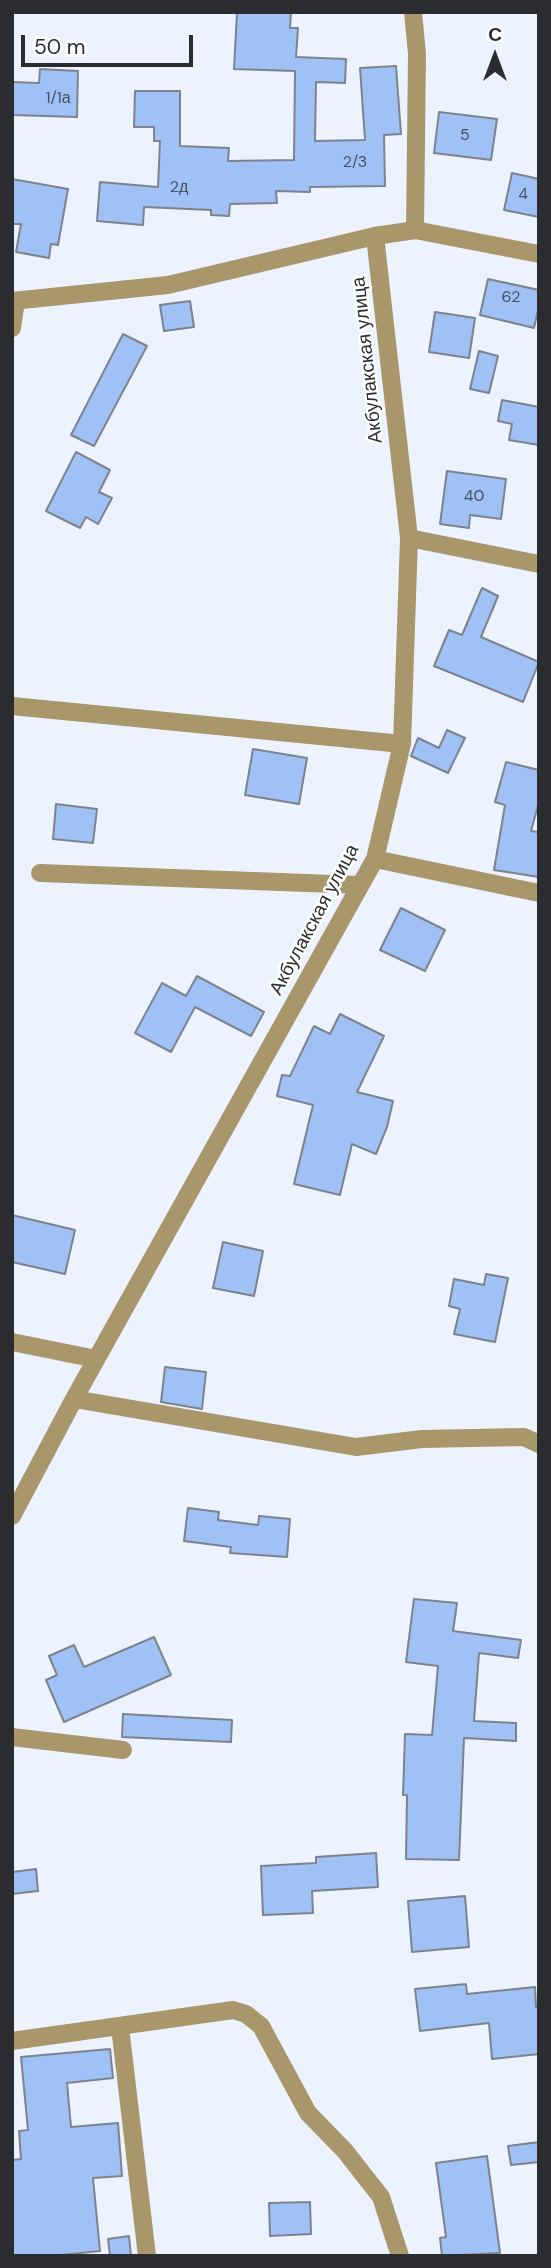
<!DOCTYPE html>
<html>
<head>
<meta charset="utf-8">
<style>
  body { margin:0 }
  #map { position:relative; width:551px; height:2268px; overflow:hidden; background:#ecf3fe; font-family:"DM Sans",sans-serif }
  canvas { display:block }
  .frame { position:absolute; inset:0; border:14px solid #2a2c30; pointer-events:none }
  .north { position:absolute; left:460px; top:21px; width:70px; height:70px; -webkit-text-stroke:5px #fff; paint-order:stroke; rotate:0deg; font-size:19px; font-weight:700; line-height:28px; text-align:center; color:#2a2c30 }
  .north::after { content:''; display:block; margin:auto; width:24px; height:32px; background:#2a2c30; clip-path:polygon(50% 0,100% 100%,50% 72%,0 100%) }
  .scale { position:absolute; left:21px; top:35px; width:172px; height:32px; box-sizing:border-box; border:4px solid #2a2c30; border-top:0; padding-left:9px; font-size:21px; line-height:24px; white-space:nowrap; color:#2a2c30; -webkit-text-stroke:5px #fff; paint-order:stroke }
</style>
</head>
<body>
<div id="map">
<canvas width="551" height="2268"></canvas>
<div class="frame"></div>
<div class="north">С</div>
<div class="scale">50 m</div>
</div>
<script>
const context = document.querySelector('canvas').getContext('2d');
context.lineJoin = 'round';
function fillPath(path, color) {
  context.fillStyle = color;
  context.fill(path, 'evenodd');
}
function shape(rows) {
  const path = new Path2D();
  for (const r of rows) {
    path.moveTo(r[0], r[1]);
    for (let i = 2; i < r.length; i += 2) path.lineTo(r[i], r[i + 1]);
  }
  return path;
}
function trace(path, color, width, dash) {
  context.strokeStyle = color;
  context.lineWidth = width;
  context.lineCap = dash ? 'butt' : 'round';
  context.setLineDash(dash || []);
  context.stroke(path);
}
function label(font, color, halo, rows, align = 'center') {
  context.font = font + ' "DM Sans",sans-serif';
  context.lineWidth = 5;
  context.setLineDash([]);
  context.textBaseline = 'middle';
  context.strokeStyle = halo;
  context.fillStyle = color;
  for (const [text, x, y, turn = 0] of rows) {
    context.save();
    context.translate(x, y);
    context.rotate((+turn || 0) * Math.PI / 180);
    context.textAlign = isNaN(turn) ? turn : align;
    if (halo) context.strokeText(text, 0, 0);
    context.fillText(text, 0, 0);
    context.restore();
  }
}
const building = shape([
  [237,12,291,12,290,28,298,28,296,57,346,59,345,83,316,82,315,141,365,140,360,68,396,66,401,134,384,135,385,186,310,187,310,192,276,191,277,203,230,204,229,216,211,215,211,210,144,207,143,225,97,221,100,182,158,187,160,141,154,141,154,127,134,127,135,91,180,91,180,146,229,148,228,161,294,160,295,71,234,69,237,12],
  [40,69,78,71,77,117,12,115,13,82,39,83,40,69],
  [439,112,497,119,491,160,434,153,439,112],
  [512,173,539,179,539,217,504,210,512,173],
  [12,179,68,189,58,245,51,244,49,258,16,252,21,224,12,224,12,179],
  [488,279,539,290,539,306,534,328,480,315,488,279],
  [190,301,194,327,164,331,160,305,190,301],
  [435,312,475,318,469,358,429,352,435,312],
  [123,334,147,346,94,446,71,435,123,334],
  [479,351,498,356,489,393,470,389,479,351],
  [502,400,539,407,539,445,509,440,512,424,498,421,502,400],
  [76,452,110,470,99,492,112,498,98,524,86,517,80,528,46,511,76,452],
  [447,471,506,479,501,519,470,515,469,528,440,524,447,471],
  [482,588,498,596,481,637,539,662,523,702,434,666,449,630,462,635,482,588],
  [447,730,465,738,448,773,411,756,418,738,439,748,447,730],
  [253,749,307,758,299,804,245,795,253,749],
  [506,762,539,770,539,802,531,831,539,832,539,877,494,870,505,805,495,802,506,762],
  [56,804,97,809,93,843,53,839,56,804],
  [401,908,445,930,425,971,380,950,401,908],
  [197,976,264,1012,251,1036,195,1007,171,1052,135,1033,162,983,186,996,197,976],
  [340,1014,384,1036,357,1092,393,1101,387,1127,376,1154,352,1144,340,1195,294,1184,313,1105,277,1096,282,1075,290,1076,314,1026,330,1034,340,1014],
  [12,1215,75,1230,65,1274,12,1262,12,1215],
  [223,1242,263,1251,254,1296,213,1288,223,1242],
  [486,1274,508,1278,495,1342,454,1334,460,1309,449,1306,454,1279,484,1285,486,1274],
  [165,1367,206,1372,202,1409,161,1402,165,1367],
  [188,1508,219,1512,218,1520,258,1525,259,1516,290,1519,287,1557,230,1553,231,1547,184,1541,188,1508],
  [414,1599,457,1603,453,1631,521,1640,518,1658,479,1653,474,1721,516,1723,516,1741,464,1738,459,1860,406,1859,407,1795,403,1795,405,1734,432,1735,438,1666,406,1662,414,1599],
  [154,1637,171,1675,64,1722,46,1680,57,1675,49,1656,74,1645,84,1667,154,1637],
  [123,1714,232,1720,231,1742,122,1737,123,1714],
  [376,1853,378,1887,312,1891,313,1913,263,1915,261,1866,316,1863,316,1857,376,1853],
  [36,1869,38,1891,12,1894,12,1872,36,1869],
  [465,1896,469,1947,412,1952,408,1901,465,1896],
  [466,1984,467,1994,535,1987,536,2007,539,2007,539,2054,492,2059,489,2023,420,2031,415,1989,466,1984],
  [110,2049,113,2078,67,2083,71,2127,118,2123,122,2176,93,2178,100,2251,52,2256,12,2256,12,2160,21,2159,19,2131,28,2130,21,2057,110,2049],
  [539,2142,539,2162,511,2165,508,2146,539,2142],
  [487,2156,500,2253,442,2256,440,2238,446,2237,436,2163,487,2156],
  [310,2202,311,2234,270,2236,269,2203,310,2202],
  [129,2236,131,2256,110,2256,108,2239,129,2236]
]);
const minor = shape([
  [413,12,417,54,415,230],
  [12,301,168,285,375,236,415,230,539,254],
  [12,328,16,301],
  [409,538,539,564],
  [12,706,402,744],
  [375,859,539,893],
  [40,873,360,885],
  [12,1342,96,1359],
  [74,1399,356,1447,422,1439,524,1437,539,1444],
  [12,1516,74,1399,375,859,402,744,409,538,375,236],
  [12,1737,123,1750],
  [120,2027,147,2256],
  [12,2041,233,2010,246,2014,261,2026,308,2113,345,2151,381,2197,400,2256]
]);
const numberNames = [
  ["1/1а",58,99],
  ["5",465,136],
  ["2/3",355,163],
  ["2д",179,188],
  ["4",523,195],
  ["62",511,298],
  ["40",474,497]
];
const streetNames = [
  ["Акбулакская улица",368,360,-96],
  ["Акбулакская улица",315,920,-62]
];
fillPath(building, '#9fc1f5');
trace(building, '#7d838d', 2);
trace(minor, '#a9966a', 18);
label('16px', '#475161', null, numberNames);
label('19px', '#2a2c30', '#fff', streetNames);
</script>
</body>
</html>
